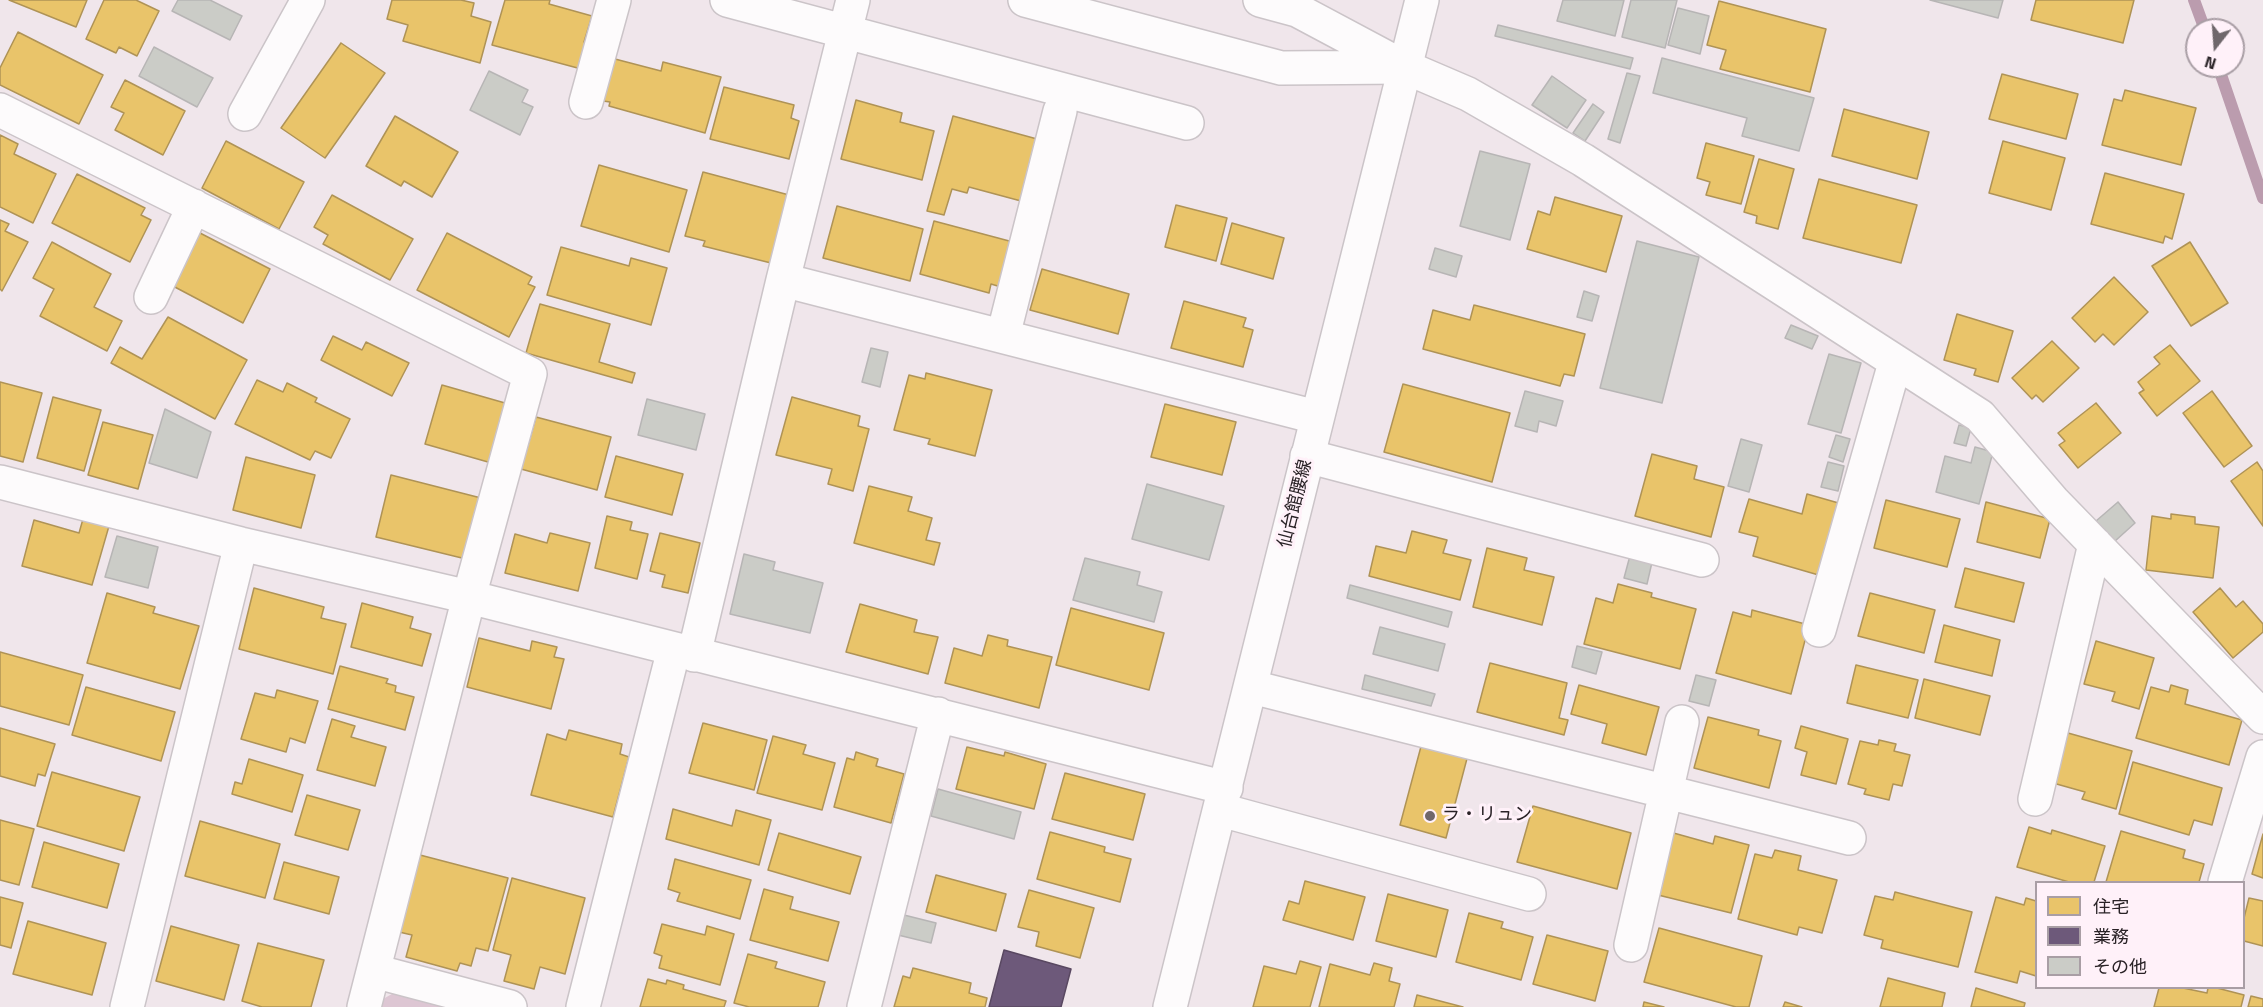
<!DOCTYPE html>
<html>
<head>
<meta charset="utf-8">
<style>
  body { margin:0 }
  #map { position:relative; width:2263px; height:1007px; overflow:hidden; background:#f0e6eb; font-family:"Titillium Web","Noto Sans JP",sans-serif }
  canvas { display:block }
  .legend { position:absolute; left:2035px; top:881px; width:210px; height:108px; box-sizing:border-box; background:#fff1f9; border:2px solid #a99ea5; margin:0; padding:8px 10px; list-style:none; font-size:18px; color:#292226 }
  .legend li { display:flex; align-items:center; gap:12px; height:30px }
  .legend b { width:30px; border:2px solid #a99ea5 }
  .north { position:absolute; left:2185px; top:18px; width:60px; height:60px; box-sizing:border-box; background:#fff1f9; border:2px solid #a99ea5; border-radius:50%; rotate:197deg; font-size:16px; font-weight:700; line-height:24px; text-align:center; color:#292226 }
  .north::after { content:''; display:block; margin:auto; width:21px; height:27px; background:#6f676b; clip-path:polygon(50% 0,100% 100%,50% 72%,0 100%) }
</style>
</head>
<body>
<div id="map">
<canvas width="2263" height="1007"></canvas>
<ul class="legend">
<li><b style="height:16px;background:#e9c46a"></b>住宅</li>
<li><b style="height:16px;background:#6d597a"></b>業務</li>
<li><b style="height:16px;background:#cbccc7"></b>その他</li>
</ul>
<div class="north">N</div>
</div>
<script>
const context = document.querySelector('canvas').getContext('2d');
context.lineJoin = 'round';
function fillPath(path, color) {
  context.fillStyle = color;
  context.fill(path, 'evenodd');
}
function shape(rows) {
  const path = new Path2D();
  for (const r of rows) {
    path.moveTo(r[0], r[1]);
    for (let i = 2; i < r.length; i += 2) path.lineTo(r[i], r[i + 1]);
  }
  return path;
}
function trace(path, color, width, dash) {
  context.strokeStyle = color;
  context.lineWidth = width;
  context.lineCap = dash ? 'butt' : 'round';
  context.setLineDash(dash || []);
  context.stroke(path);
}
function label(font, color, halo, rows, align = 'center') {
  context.font = font + ' "Titillium Web","Noto Sans JP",sans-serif';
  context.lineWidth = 6;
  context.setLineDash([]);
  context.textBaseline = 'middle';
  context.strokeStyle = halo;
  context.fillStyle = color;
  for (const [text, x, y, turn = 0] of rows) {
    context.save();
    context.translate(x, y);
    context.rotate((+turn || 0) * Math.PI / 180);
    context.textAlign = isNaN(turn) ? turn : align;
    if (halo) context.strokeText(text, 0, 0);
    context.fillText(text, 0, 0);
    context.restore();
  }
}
const green = shape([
  [399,990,462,1007,381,1007,383,999]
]);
const homes = shape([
  [9,0,87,0,76,27,9,0],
  [104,0,136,0,159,11,137,56,119,47,116,53,86,39,104,0],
  [392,0,461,0,474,3,471,16,491,22,480,63,403,41,408,25,387,19,392,0],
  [505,0,550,0,549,4,592,16,584,42,592,44,585,70,492,45,505,0],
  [2036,0,2134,0,2123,43,2031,20,2036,0],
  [1719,1,1826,29,1810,92,1720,69,1726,50,1707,45,1719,1],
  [18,32,103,75,79,124,0,85,0,68,18,32],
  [341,43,385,73,325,158,281,128,341,43],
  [615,59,661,71,663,62,721,77,705,133,609,106,610,102,603,101,615,59],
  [2002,74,2078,94,2066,139,1989,119,2002,74],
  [125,80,185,111,163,155,115,130,124,113,111,107,125,80],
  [724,87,794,105,791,118,799,121,789,159,710,139,724,87],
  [2125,90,2196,108,2181,165,2102,145,2114,99,2122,101,2125,90],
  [856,100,902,113,900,122,934,131,922,180,841,159,856,100],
  [1844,109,1929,132,1917,179,1832,156,1844,109],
  [395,116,458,152,432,197,404,181,401,186,366,166,395,116],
  [953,116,1037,139,1021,201,969,187,967,193,952,189,944,215,927,211,953,116],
  [0,135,18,144,14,154,56,174,33,223,0,207,0,135],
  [226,141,304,182,279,229,202,188,226,141],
  [2003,141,2065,158,2051,210,1989,193,2003,141],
  [1706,143,1754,156,1741,204,1706,195,1710,182,1697,178,1706,143],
  [1759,159,1794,169,1778,229,1756,223,1757,216,1744,212,1759,159],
  [599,165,687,190,669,252,581,226,599,165],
  [703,172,789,195,771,263,703,246,705,241,685,236,703,172],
  [2105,173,2184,194,2172,239,2165,236,2163,243,2091,224,2105,173],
  [77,174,145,208,141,215,151,220,130,262,52,223,77,174],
  [1819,179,1917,205,1901,263,1803,238,1819,179],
  [332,195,413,239,390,280,323,244,328,235,314,227,332,195],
  [1555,197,1622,216,1606,272,1527,249,1538,211,1550,215,1555,197],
  [1176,205,1227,218,1216,261,1165,247,1176,205],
  [837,206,923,229,910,281,823,258,837,206],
  [0,220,9,224,5,231,28,242,2,291,0,289,0,220],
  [934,221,1013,242,1001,287,991,284,989,293,920,274,934,221],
  [1232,223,1284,238,1273,279,1221,264,1232,223],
  [198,232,270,269,243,323,171,285,198,232],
  [447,233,532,277,528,284,535,287,509,337,417,290,447,233],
  [52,242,111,274,94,307,122,321,107,351,40,316,54,289,33,278,52,242],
  [2190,242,2228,303,2191,326,2152,266,2190,242],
  [561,247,629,266,631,258,667,268,651,325,547,295,561,247],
  [1042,269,1129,294,1118,334,1030,310,1042,269],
  [2114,277,2148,312,2114,345,2103,334,2095,342,2072,318,2114,277],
  [1184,301,1246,318,1243,327,1253,330,1243,367,1171,348,1184,301],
  [540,304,610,324,599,362,635,373,632,383,526,353,540,304],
  [1474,305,1585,334,1574,376,1564,374,1560,386,1423,349,1433,310,1470,320,1474,305],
  [1957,314,2013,331,1998,382,1974,375,1976,369,1944,360,1957,314],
  [168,317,247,360,215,419,111,363,120,347,142,359,168,317],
  [333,336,362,350,366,342,409,363,392,396,321,360,333,336],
  [2052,341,2079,368,2043,402,2036,395,2032,399,2012,378,2052,341],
  [2170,345,2200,381,2157,416,2139,393,2144,390,2138,382,2160,364,2154,357,2170,345],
  [926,373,992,390,975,456,928,444,930,439,894,430,909,375,925,379,926,373],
  [257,380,283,392,287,383,317,398,315,402,350,419,331,458,315,451,310,460,235,424,257,380],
  [0,382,42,393,23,462,0,456,0,382],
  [1403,384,1510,413,1492,482,1384,452,1403,384],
  [442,385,512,405,495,464,425,444,442,385],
  [2212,391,2252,446,2224,467,2183,413,2212,391],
  [53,397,101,410,84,471,37,458,53,397],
  [792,397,860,416,858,426,869,429,853,491,828,484,832,469,776,455,792,397],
  [2096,403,2121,433,2078,468,2059,445,2065,441,2058,433,2096,403],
  [1165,404,1236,422,1222,475,1151,457,1165,404],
  [536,417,611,437,597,490,521,469,536,417],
  [103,422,153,435,138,489,88,475,103,422],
  [1652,454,1697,466,1694,479,1724,487,1711,537,1635,516,1652,454],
  [616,456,683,474,672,515,605,497,616,456],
  [246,457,315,475,301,528,233,510,246,457],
  [2257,462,2263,471,2263,526,2231,481,2257,462],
  [391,475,481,498,466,559,376,537,391,475],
  [869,486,912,497,908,511,932,518,926,540,940,543,934,565,854,543,869,486],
  [1807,494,1842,504,1822,576,1753,556,1758,537,1739,532,1749,499,1802,514,1807,494],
  [1886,500,1960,519,1947,567,1874,548,1886,500],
  [1986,502,2050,519,2040,558,1977,542,1986,502],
  [2171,514,2195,517,2195,524,2219,527,2213,578,2146,570,2152,516,2171,519,2171,514],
  [607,516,632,522,630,530,648,534,637,579,595,568,607,516],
  [83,519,109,526,92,585,22,566,34,520,79,533,83,519],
  [1412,531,1447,540,1443,553,1471,560,1460,600,1369,576,1376,546,1406,553,1412,531],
  [550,533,590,543,578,591,505,573,515,534,547,543,550,533],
  [660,533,700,543,688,593,662,587,665,575,650,571,660,533],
  [1487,548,1527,558,1524,570,1554,577,1542,625,1473,607,1487,548],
  [1965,568,2024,583,2014,622,1955,607,1965,568],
  [1618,584,1652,593,1651,597,1696,609,1680,669,1584,644,1596,598,1613,603,1618,584],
  [254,588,324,607,321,618,346,624,333,674,239,649,254,588],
  [2220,588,2236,607,2243,601,2263,624,2263,632,2233,658,2193,612,2220,588],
  [107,593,155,607,153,613,199,626,180,689,87,663,107,593],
  [1870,593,1935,610,1924,653,1858,636,1870,593],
  [362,603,413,617,410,628,431,634,422,666,351,647,362,603],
  [860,604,917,620,914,632,938,637,928,674,846,652,860,604],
  [1071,608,1164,633,1149,690,1056,665,1071,608],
  [1752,610,1809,625,1791,694,1716,673,1733,612,1751,617,1752,610],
  [1944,625,2000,640,1992,676,1935,662,1944,625],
  [988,635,1008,640,1007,646,1052,657,1039,708,945,683,954,648,982,656,988,635],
  [479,638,530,651,532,641,557,647,554,657,564,659,551,709,467,687,479,638],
  [2096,641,2154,658,2139,709,2112,701,2115,692,2084,684,2096,641],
  [0,652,83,675,69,725,0,706,0,652],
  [1490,663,1567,683,1559,718,1568,720,1564,735,1477,712,1490,663],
  [1856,665,1918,680,1908,718,1847,703,1856,665],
  [340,666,388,679,386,683,396,686,395,692,414,697,405,730,328,709,340,666],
  [1924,679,1990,696,1980,735,1915,718,1924,679],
  [1579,685,1659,707,1646,755,1602,743,1607,724,1571,714,1579,685],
  [2171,685,2188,690,2185,704,2242,720,2229,765,2136,738,2151,687,2169,692,2171,685],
  [86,687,175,712,161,761,72,735,86,687],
  [277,690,318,701,305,743,290,738,286,752,241,739,255,693,275,698,277,690],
  [1708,717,1759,730,1758,735,1781,741,1769,788,1694,768,1708,717],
  [332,719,355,726,351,737,386,747,375,786,317,770,332,719],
  [703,723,767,740,754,790,689,773,703,723],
  [1801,726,1848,739,1836,784,1801,775,1807,752,1795,748,1801,726],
  [0,728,55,744,45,776,38,774,35,786,0,776,0,728],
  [569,730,622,744,620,754,629,757,613,817,531,795,547,734,566,740,569,730],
  [2068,733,2132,751,2116,809,2082,799,2085,792,2053,783,2068,733],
  [773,736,806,745,803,754,835,763,822,810,757,793,773,736],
  [1423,739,1469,751,1446,838,1400,825,1423,739],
  [1879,740,1896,744,1894,751,1910,755,1902,786,1893,784,1889,800,1864,794,1866,789,1848,784,1860,741,1878,745,1879,740],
  [967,747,1004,756,1005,752,1046,764,1034,809,956,789,967,747],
  [856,752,878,759,876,766,904,774,891,823,834,807,847,758,854,760,856,752],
  [249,759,303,775,292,812,232,794,235,782,242,784,249,759],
  [2133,762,2222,788,2212,825,2194,820,2189,835,2119,814,2133,762],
  [52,772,140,797,124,851,37,826,52,772],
  [1065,773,1145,794,1133,840,1052,819,1065,773],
  [307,795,360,810,348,850,295,835,307,795],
  [1533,806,1631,833,1617,889,1517,862,1533,806],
  [673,809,732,826,736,810,771,820,759,865,666,839,673,809],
  [0,820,34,829,19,885,0,880,0,820],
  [200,821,280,844,265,898,185,876,200,821],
  [2029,827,2051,834,2052,830,2105,846,2094,882,2069,882,2017,867,2029,827],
  [2121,831,2185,850,2183,858,2204,864,2199,882,2106,882,2121,831],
  [1050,832,1105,847,1104,852,1131,859,1120,902,1037,879,1050,832],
  [1670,832,1713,844,1715,836,1749,845,1731,913,1654,894,1670,832],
  [779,833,861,857,850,894,768,870,779,833],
  [2263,834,2263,878,2252,874,2263,834],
  [44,842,119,864,107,908,32,887,44,842],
  [1775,850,1801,856,1798,870,1837,880,1822,933,1799,927,1797,935,1738,919,1755,854,1772,858,1775,850],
  [420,855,508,878,488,951,476,948,471,966,460,963,457,971,406,957,412,935,399,932,420,855],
  [675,859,751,880,740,919,677,901,680,893,668,889,675,859],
  [284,862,339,877,329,914,274,899,284,862],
  [936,875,1006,894,996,931,926,912,936,875],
  [512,878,585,898,565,974,540,967,534,989,504,981,511,955,493,950,512,878],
  [1305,881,1365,897,1353,940,1283,920,1289,901,1299,904,1305,881],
  [764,889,793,897,790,909,839,922,828,961,750,940,764,889],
  [1029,890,1094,908,1080,958,1036,946,1039,932,1018,927,1029,890],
  [1895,892,1972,912,1958,967,1881,948,1883,940,1864,935,1875,896,1893,900,1895,892],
  [1388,894,1448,910,1436,957,1376,941,1388,894],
  [0,897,23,903,11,948,0,945,0,897],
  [1996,897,2024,905,2026,898,2036,901,2036,976,2020,971,2017,983,1975,972,1996,897],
  [2249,898,2263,901,2263,946,2244,941,2244,918,2249,898],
  [1469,913,1503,922,1501,928,1533,937,1521,980,1456,962,1469,913],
  [28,921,106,943,92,995,13,974,28,921],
  [662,924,705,935,707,926,734,934,720,985,659,968,662,956,654,953,662,924],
  [171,926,239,945,224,1000,156,981,171,926],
  [1659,928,1762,956,1749,1007,1736,1007,1644,982,1659,928],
  [1547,935,1608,951,1595,1001,1533,984,1547,935],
  [258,943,324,960,311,1007,262,1007,242,1001,258,943],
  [748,954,777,962,775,968,825,982,818,1007,749,1007,734,1003,748,954],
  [1300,961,1321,967,1310,1007,1253,1007,1264,966,1296,974,1300,961],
  [1374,963,1392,968,1389,981,1400,984,1394,1007,1319,1007,1330,964,1370,975,1374,963],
  [913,968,971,983,969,993,987,998,985,1007,894,1007,903,976,910,978,913,968],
  [1888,978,1945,993,1942,1007,1880,1007,1888,978],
  [648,979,666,984,667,980,684,985,683,989,726,1001,724,1007,640,1007,648,979],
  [1976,988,2025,1003,2024,1007,1971,1007,1976,988],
  [2159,988,2183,988,2207,993,2208,988,2217,988,2244,995,2241,1007,2154,1007,2159,988],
  [1417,995,1463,1007,1414,1007,1417,995],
  [2251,996,2263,999,2263,1007,2248,1007,2251,996],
  [1644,1002,1664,1007,1643,1007,1644,1002],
  [1785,1002,1802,1007,1783,1007,1785,1002]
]);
const offices = shape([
  [1004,950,1071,969,1061,1007,989,1007,1004,950]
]);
const stream = shape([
  [2194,0,2205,30],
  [2218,66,2263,198]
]);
const building = shape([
  [178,0,210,0,242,16,230,40,172,11,178,0],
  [1563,0,1624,0,1615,36,1557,21,1563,0],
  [1631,0,1677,0,1665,48,1622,37,1631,0],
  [1930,0,2003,0,1998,18,1930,0],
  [1678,8,1709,16,1700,54,1668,45,1678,8],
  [1498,25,1633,58,1630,69,1495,36,1498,25],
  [154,47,213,78,197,107,139,76,154,47],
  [1662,58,1814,98,1799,151,1742,136,1747,118,1653,93,1662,58],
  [489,71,528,90,522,102,533,107,520,135,470,110,489,71],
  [1627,73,1640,76,1620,143,1608,139,1627,73],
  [1552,76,1586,100,1567,128,1532,105,1552,76],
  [1593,104,1604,112,1585,141,1573,133,1593,104],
  [1480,151,1530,164,1510,240,1460,226,1480,151],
  [1637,241,1699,257,1662,403,1600,388,1637,241],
  [1435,248,1462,256,1456,277,1429,269,1435,248],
  [1584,291,1599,296,1592,321,1577,317,1584,291],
  [1791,325,1818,336,1812,349,1785,338,1791,325],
  [871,348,888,352,880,387,862,382,871,348],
  [1829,354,1861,363,1841,433,1808,424,1829,354],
  [1525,391,1563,401,1556,426,1539,421,1537,432,1515,426,1525,391],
  [647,399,705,414,696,450,638,435,647,399],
  [165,409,211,432,197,478,149,463,165,409],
  [1959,425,1971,428,1966,446,1954,443,1959,425],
  [1836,435,1850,439,1843,462,1829,457,1836,435],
  [1741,439,1762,445,1749,492,1728,486,1741,439],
  [1975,447,1993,452,1979,504,1936,492,1945,456,1971,463,1975,447],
  [1828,462,1844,466,1838,491,1821,487,1828,462],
  [1147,484,1224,506,1209,560,1132,539,1147,484],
  [2118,502,2135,523,2114,542,2096,521,2118,502],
  [117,536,158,547,148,588,105,577,117,536],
  [1631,552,1653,558,1647,584,1624,578,1631,552],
  [744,554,775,562,773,570,823,583,810,633,730,614,744,554],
  [1085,558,1140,572,1137,585,1162,592,1154,622,1073,600,1085,558],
  [1350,585,1452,612,1448,627,1347,598,1350,585],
  [1380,627,1445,644,1438,671,1373,654,1380,627],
  [1577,646,1602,652,1596,674,1572,667,1577,646],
  [1365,675,1435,694,1431,706,1362,689,1365,675],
  [1696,675,1716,680,1709,706,1689,701,1696,675],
  [938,789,1021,812,1014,839,931,816,938,789],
  [904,915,936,923,931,943,898,935,904,915]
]);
const minor = shape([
  [727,0,1187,123],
  [1405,67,1468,94,1583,160,1980,416,2053,501,2263,717],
  [586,102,614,0],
  [0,110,530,374,469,597,364,1007],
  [245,114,308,0],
  [783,280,853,0],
  [151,297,194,206],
  [1003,336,1060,111],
  [1307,456,1702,560],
  [0,482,241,544,469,597,1226,788],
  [1819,630,1895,363],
  [694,655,783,280,1316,417],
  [1252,687,1849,838],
  [2035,799,2095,544],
  [1221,810,1529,894],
  [2225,882,2263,757],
  [1631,945,1682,722],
  [374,971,510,1007],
  [127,1007,241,544],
  [583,1007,674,649],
  [864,1007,938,714]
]);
const tertiary = shape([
  [1025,0,1281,68,1405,67],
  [1260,0,1297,10,1402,66]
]);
const secondary = shape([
  [1170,1007,1422,0]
]);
const markers = [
  [1430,816,6,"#6f676b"]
];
const streetNames = [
  ["仙台館腰線",1296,504,-76]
];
const poiNames = [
  ["ラ・リュン",1442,816]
];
fillPath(green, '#ddc6d3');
fillPath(homes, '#e9c46a');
trace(homes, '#af9356', 1.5);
fillPath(offices, '#6d597a');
trace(offices, '#594861', 1.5);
trace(stream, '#bb9cae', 12);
fillPath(building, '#cbccc7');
trace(building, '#b7b5b5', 1.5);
trace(minor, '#cbc4c8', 36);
trace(tertiary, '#cbc4c8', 36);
trace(secondary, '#cbc4c8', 36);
trace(minor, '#fdfbfc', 33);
trace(tertiary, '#fdfbfc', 33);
trace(secondary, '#fdfbfc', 33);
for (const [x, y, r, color] of markers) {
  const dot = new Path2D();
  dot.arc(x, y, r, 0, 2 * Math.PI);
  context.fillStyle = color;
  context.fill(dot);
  trace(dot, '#fff1f9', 2);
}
label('18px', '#292226', '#fff1f9', streetNames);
label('18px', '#292226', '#fff1f9', poiNames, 'left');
</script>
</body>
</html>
